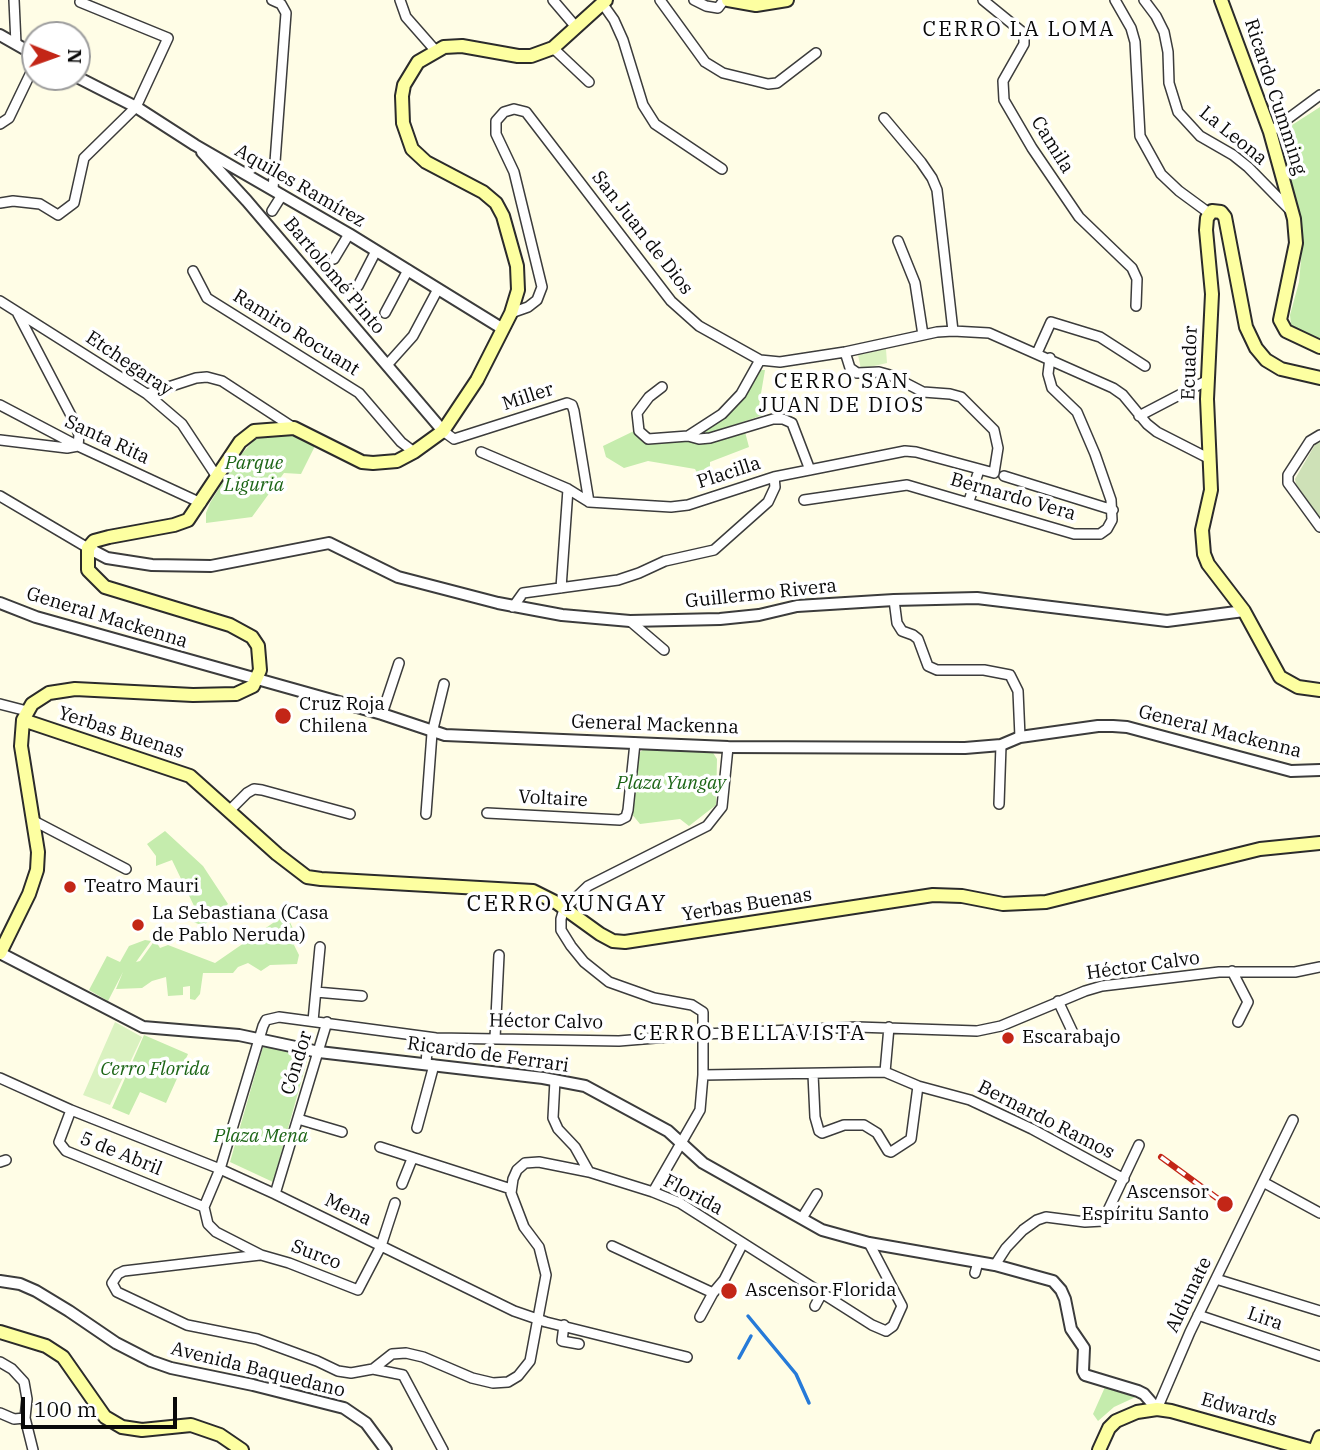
<!DOCTYPE html>
<html>
<head>
<meta charset="utf-8">
<style>
  body { margin:0 }
  #map { position:relative; width:1320px; height:1450px; overflow:hidden; background:#fffde6; font-family:"IBM Plex Serif",serif }
  canvas { display:block }
  .north { position:absolute; left:21px; top:21px; width:70px; height:70px; box-sizing:border-box; background:#fff; border:2px solid #9d9d9d; border-radius:50%; rotate:91deg; font-size:19px; font-weight:700; line-height:28px; text-align:center; color:#090909 }
  .north::after { content:''; display:block; margin:auto; width:24px; height:32px; background:#c32617; clip-path:polygon(50% 0,100% 100%,50% 72%,0 100%) }
  .scale { position:absolute; left:21px; top:1397px; width:156px; height:32px; box-sizing:border-box; border:4px solid #090909; border-top:0; padding-left:9px; font-size:21px; line-height:24px; white-space:nowrap; color:#090909; -webkit-text-stroke:5px #fff; paint-order:stroke }
</style>
</head>
<body>
<div id="map">
<canvas width="1320" height="1450"></canvas>
<div class="north">N</div>
<div class="scale">100 m</div>
</div>
<script>
const context = document.querySelector('canvas').getContext('2d');
context.lineJoin = 'round';
function fillPath(path, color) {
  context.fillStyle = color;
  context.fill(path, 'evenodd');
}
function shape(rows) {
  const path = new Path2D();
  for (const r of rows) {
    path.moveTo(r[0], r[1]);
    for (let i = 2; i < r.length; i += 2) path.lineTo(r[i], r[i + 1]);
  }
  return path;
}
function trace(path, color, width, dash) {
  context.strokeStyle = color;
  context.lineWidth = width;
  context.lineCap = dash ? 'butt' : 'round';
  context.setLineDash(dash || []);
  context.stroke(path);
}
function label(font, color, halo, rows, align = 'center') {
  context.font = font + ' "IBM Plex Serif",serif';
  context.lineWidth = 7;
  context.setLineDash([]);
  context.textBaseline = 'middle';
  context.strokeStyle = halo;
  context.fillStyle = color;
  for (const [text, x, y, turn = 0] of rows) {
    context.save();
    context.translate(x, y);
    context.rotate((+turn || 0) * Math.PI / 180);
    context.textAlign = isNaN(turn) ? turn : align;
    if (halo) context.strokeText(text, 0, 0);
    context.fillText(text, 0, 0);
    context.restore();
  }
}
const green = shape([
  [1320,107,1320,339,1291,326,1290,315,1299,282,1303,239,1298,212,1275,136],
  [759,370,765,370,759,405,763,415,705,435,696,432,724,417],
  [634,431,646,442,661,443,689,437,745,432,749,447,710,462,710,477,701,480,695,469,648,461,624,468,606,457,603,446],
  [274,435,297,436,315,446,301,474,284,473,252,517,206,523,206,513,210,503,237,459,255,439],
  [710,748,717,759,716,805,689,826,680,819,640,824,631,813,638,754,644,749],
  [165,831,203,866,228,904,203,926,184,918,191,915,195,908,172,860,156,866,156,856,147,844],
  [286,914,297,937,294,945,299,955,297,964,270,965,261,971,248,963,238,967,233,973,203,973,200,994,195,1000,190,999,190,986,183,987,183,995,168,996,166,977,152,981,142,988,116,989,123,972,108,1001,89,990,107,956,120,962,129,946,145,940,151,941,136,962,140,961,155,940,160,948,168,945,215,963],
  [144,1035,188,1054,166,1103,140,1092,129,1115,112,1108],
  [263,1047,306,1053,308,1057,273,1182,230,1162],
  [1105,1387,1115,1390,1140,1395,1114,1407,1098,1421,1093,1414]
]);
const cemetery = shape([
  [1320,441,1320,518,1296,484,1295,479,1316,443]
]);
const pitch = shape([
  [886,349,887,363,861,369,858,355],
  [115,1022,142,1037,110,1105,83,1095]
]);
const stream = shape([
  [748,1316,796,1374,809,1403],
  [739,1358,751,1336]
]);
const minor = shape([
  [14,0,16,44],
  [272,0,281,4,286,13,273,189],
  [400,0,406,17,435,50],
  [553,0,576,27],
  [660,0,705,62,723,73,768,84,777,83,816,53],
  [694,0,706,6,718,8,724,0],
  [983,0,1021,31,1024,35,1024,44,1003,81,1004,100,1032,148,1079,217,1132,268,1137,279,1136,306],
  [1115,0,1131,28,1135,42,1140,136,1161,174,1179,191,1209,213],
  [1144,0,1156,16,1164,32,1168,52,1169,83,1178,112,1200,136,1233,155,1248,167,1290,210],
  [602,3,614,20,623,40,643,105,655,124,722,169],
  [553,48,589,82],
  [884,118,921,162,932,178,937,190,953,331],
  [0,124,9,118,35,64],
  [1270,132,1320,95],
  [0,203,13,201,40,204,58,215,74,203,84,158,136,107,168,38,80,2],
  [272,211,282,195],
  [898,241,915,283,923,335],
  [334,259,349,234],
  [193,271,207,298,359,393,401,442,414,452],
  [358,286,376,251],
  [0,301,147,394,182,424,217,477],
  [385,313,408,270],
  [511,313,528,307,537,300,542,287,514,172,496,134,496,121,504,112,514,109,526,112,671,301,699,326,760,360,780,362,845,352,937,332,953,331,989,333,1113,388,1123,395,1147,424,1157,432,1210,459],
  [1037,353,1051,322,1100,337,1145,366],
  [387,365,413,336,438,289],
  [662,387,649,397,637,413,639,431,648,439,688,436,699,439,710,438,773,419,783,419,792,423,810,470],
  [147,394,196,378,207,377,222,381,294,428],
  [0,405,78,446,201,503],
  [1139,416,1208,380],
  [443,431,454,439,567,403,572,405,574,411,589,502],
  [1320,435,1310,441,1288,475,1288,483,1320,527],
  [688,436,722,414,741,394,760,360],
  [0,440,67,448,78,446,79,435,75,423,18,314],
  [481,452,568,489,589,502,671,507,688,505,774,477,905,451,916,452,994,473,998,448,994,430,961,397,950,394,923,392,890,375,879,372,857,373,850,368,845,352],
  [1004,476,1113,510],
  [0,496,88,548],
  [804,500,907,485,1074,534,1100,534,1107,529,1112,520,1111,500,1095,454,1077,412,1052,388,1048,374,1050,358],
  [969,501,979,470],
  [561,588,568,489],
  [894,600,897,623,902,631,913,635,918,639,928,666,937,670,984,670,1010,675,1018,691,1020,737],
  [513,607,523,593,618,580,639,573,665,561,714,550,768,502,775,487,774,477],
  [630,621,664,650],
  [0,704,27,711],
  [382,714,399,663],
  [999,804,1001,745],
  [229,811,247,793,254,789,262,790,350,814],
  [487,813,620,820,626,817,628,810,635,743],
  [426,814,432,733,444,684],
  [34,821,126,869],
  [1232,971,1248,1002,1238,1022],
  [316,992,362,996],
  [1058,1001,1074,1035],
  [313,1021,320,947],
  [495,1038,499,955],
  [426,1064,428,1037],
  [885,1072,889,1027],
  [813,1074,815,1117,819,1131,822,1133,844,1125,864,1125,877,1133,888,1151,891,1152,911,1139,918,1086],
  [703,1075,885,1072,918,1086,970,1100,1032,1129,1124,1179],
  [0,1078,71,1110,220,1169,275,1194,514,1311,546,1322,687,1357],
  [555,1080,553,1118,558,1129,575,1147,589,1172],
  [71,1110,59,1142,66,1151,204,1207],
  [298,1119,342,1132],
  [417,1128,434,1065],
  [380,1147,511,1189],
  [0,1162,6,1160],
  [1263,1182,1320,1213],
  [402,1184,412,1159],
  [653,1192,700,1110,703,1075,703,1012,692,1005,654,998,609,982,584,962,571,946,561,930,561,919,564,909,588,886,707,826,722,807,728,747],
  [275,1194,327,1022],
  [395,1203,381,1246,358,1290,289,1263,261,1255,216,1232,208,1224,204,1207,220,1169,263,1026,266,1020,279,1017,436,1038,619,1041,704,1034,857,1027,977,1031,1001,1026,1085,991,1102,986,1219,972,1295,972,1320,967],
  [802,1218,817,1194],
  [612,1246,713,1293],
  [260,1255,124,1271,118,1274,112,1283,117,1292,187,1325,257,1339,317,1361,338,1371,351,1373,373,1369,403,1375,443,1450],
  [995,1265,1006,1248,1023,1230,1037,1220,1046,1217,1085,1222,1103,1221,1139,1145],
  [975,1273,978,1262],
  [1216,1279,1320,1311],
  [815,1306,822,1293],
  [1198,1315,1320,1356],
  [700,1317,713,1293,724,1280,743,1243],
  [564,1325,562,1341,579,1344],
  [0,1362,12,1369,24,1382,27,1399,25,1418,33,1450],
  [373,1369,392,1354,406,1353,423,1357,472,1378,493,1383,508,1382,518,1376,530,1361,546,1275,539,1247,524,1227,511,1193,513,1179,517,1170,525,1163,539,1162,589,1172,653,1192,680,1203,872,1325,886,1331,893,1326,902,1306,869,1243],
  [1157,1409,1190,1332,1293,1120],
  [0,1413,14,1419,25,1418]
]);
const tertiary = shape([
  [0,35,35,55],
  [77,77,136,107,195,145,349,234,503,329],
  [202,152,247,201,443,431],
  [88,548,107,558,152,565,211,566,329,543,398,577,498,603,562,615,630,621,720,619,759,615,797,606,894,600,977,598,1167,621,1244,611],
  [0,603,36,617,382,714,445,735,728,747,965,748,1001,745,1020,737,1098,726,1113,726,1127,727,1291,771,1320,770],
  [0,953,143,1027,239,1035,319,1052,543,1078,585,1086,668,1131,703,1163,822,1230,869,1243,995,1265,1053,1281,1061,1290,1065,1299,1071,1329,1084,1348,1083,1371,1085,1375,1138,1391,1144,1394,1157,1409],
  [0,1281,20,1284,36,1291,69,1311,116,1343,151,1361,171,1368,253,1385,344,1408,366,1423,386,1450]
]);
const secondary = shape([
  [728,0,756,5,787,0],
  [1221,0,1270,132,1294,219,1296,243,1280,320,1286,331,1320,347],
  [1320,378,1281,369,1266,360,1256,348,1246,327,1225,217,1221,212,1212,211,1207,218,1206,230,1212,294,1207,399,1211,490,1202,530,1204,554,1208,564,1244,611,1280,677,1298,687,1320,690],
  [23,720,190,776,277,854,307,877,321,879,533,891,557,903,600,934,613,941,625,942,933,895,962,896,1003,904,1046,902,1260,849,1320,843],
  [0,953,29,894,37,870,38,852,21,746,23,720,32,704,49,693,75,689,193,695,236,694,253,686,260,670,258,646,252,637,230,625,105,587,88,570,88,548,94,541,109,537,174,525,188,520,240,442,254,431,294,428,362,462,373,463,397,461,414,452,443,431,477,380,511,313,518,290,517,266,503,216,496,203,483,192,426,162,412,149,403,123,402,96,404,85,418,62,444,47,462,46,518,56,531,56,553,48,606,0],
  [0,1332,46,1346,63,1357,105,1417,122,1427,142,1430,191,1425,220,1435,242,1450],
  [1099,1450,1109,1428,1116,1421,1137,1412,1157,1409,1171,1411,1310,1450],
  [1315,1450,1320,1437]
]);
const rail = shape([
  [1161,1157,1225,1204]
]);
const markers = [
  [283,716,9,"#c32617"],
  [70,887,7,"#c32617"],
  [138,925,7,"#c32617"],
  [1008,1038,7,"#c32617"],
  [1225,1204,9,"#c32617"],
  [729,1291,9,"#c32617"]
];
const streetNames = [
  ["Ricardo Cumming",1275,97,72],
  ["La Leona",1233,136,39],
  ["Camila",1052,145,58],
  ["Aquiles Ramírez",300,186,30],
  ["San Juan de Dios",642,233,52],
  ["Bartolomé Pinto",334,276,50],
  ["Ramiro Rocuant",296,333,32],
  ["Ecuador",1190,363,-88],
  ["Etchegaray",129,364,34],
  ["Miller",528,397,-18],
  ["Santa Rita",107,440,25],
  ["Placilla",729,473,-18],
  ["Bernardo Vera",1013,497,16],
  ["Guillermo Rivera",761,594,-6],
  ["General Mackenna",107,618,17],
  ["General Mackenna",655,725,2],
  ["General Mackenna",1220,732,14],
  ["Yerbas Buenas",121,733,18],
  ["Voltaire",553,799,3],
  ["Yerbas Buenas",747,905,-9],
  ["Héctor Calvo",1143,966,-8],
  ["Héctor Calvo",546,1022,1],
  ["Ricardo de Ferrari",488,1055,8],
  ["Cóndor",297,1063,-73],
  ["Bernardo Ramos",1046,1120,27],
  ["5 de Abril",121,1154,22],
  ["Florida",693,1195,28],
  ["Mena",348,1210,26],
  ["Surco",316,1255,21],
  ["Aldunate",1189,1295,-64],
  ["Lira",1265,1319,19],
  ["Avenida Baquedano",258,1370,14],
  ["Edwards",1239,1410,16]
];
const parkNames = [
  ["Parque",254,464],
  ["Liguria",254,486],
  ["Plaza Yungay",671,784],
  ["Cerro Florida",155,1070],
  ["Plaza Mena",261,1137]
];
const poiNames = [
  ["Cruz Roja",299,705],
  ["Chilena",299,727],
  ["Teatro Mauri",84,887],
  ["La Sebastiana (Casa",152,914],
  ["de Pablo Neruda)",152,936],
  ["Escarabajo",1022,1038],
  ["Ascensor",1209,1193,"right"],
  ["Espíritu Santo",1209,1215,"right"],
  ["Ascensor Florida",745,1291]
];
const neighbourhoodNames = [
  ["CERRO LA LOMA",1019,30],
  ["CERRO SAN",842,382],
  ["JUAN DE DIOS",842,406],
  ["CERRO BELLAVISTA",750,1034]
];
const quarterNames = [
  ["CERRO YUNGAY",567,904]
];
fillPath(green, '#c5ecad');
fillPath(cemetery, '#cee1b7');
fillPath(pitch, '#daf2c0');
trace(stream, '#267ad8', 3.5);
trace(minor, '#3c3c3c', 12);
trace(tertiary, '#3c3c3c', 14);
trace(secondary, '#2b2b2b', 16);
trace(minor, '#fff', 9);
trace(tertiary, '#fff', 10);
trace(secondary, '#fdffa1', 12);
trace(rail, '#c32617', 6);
trace(rail, '#fff', 3.5, [10]);
for (const [x, y, r, color] of markers) {
  const dot = new Path2D();
  dot.arc(x, y, r, 0, 2 * Math.PI);
  context.fillStyle = color;
  context.fill(dot);
  trace(dot, '#fff', 2.5);
}
label('19px', '#090909', '#fff', streetNames);
label('italic 19px', '#1c6516', '#fff', parkNames);
label('19px', '#090909', '#fff', poiNames, 'left');
context.letterSpacing = '2px';
label('21px', '#090909', '#fff', neighbourhoodNames);
context.letterSpacing = '0px';
context.letterSpacing = '2px';
label('23px', '#090909', '#fff', quarterNames);
context.letterSpacing = '0px';
</script>
</body>
</html>
